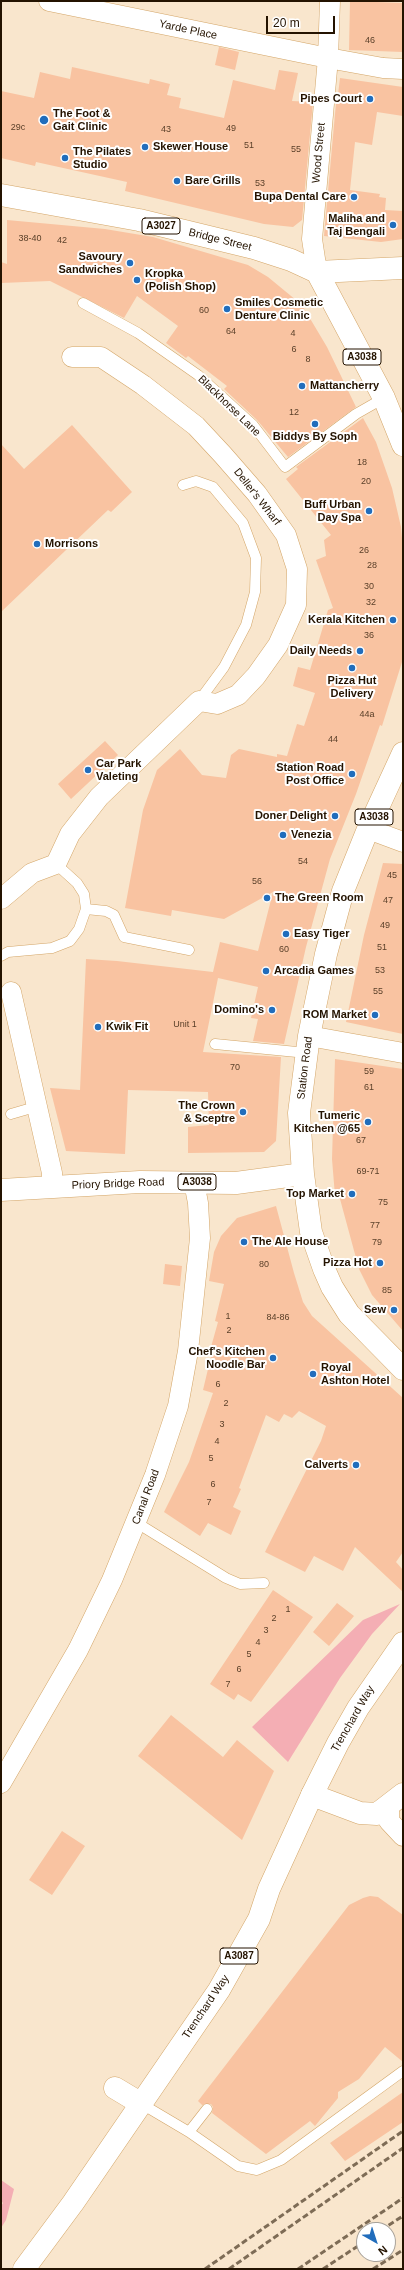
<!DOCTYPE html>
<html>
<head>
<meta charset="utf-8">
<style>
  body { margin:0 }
  #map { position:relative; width:404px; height:2270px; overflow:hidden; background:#f9e6cd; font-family:Arial,sans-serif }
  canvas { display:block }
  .frame { position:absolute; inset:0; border:2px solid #241300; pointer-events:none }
  .north { position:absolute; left:356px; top:2222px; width:40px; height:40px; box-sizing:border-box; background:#fff; border:1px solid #a7a199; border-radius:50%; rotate:141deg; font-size:11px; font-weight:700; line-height:16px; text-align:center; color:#241300 }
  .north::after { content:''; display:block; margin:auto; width:14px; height:18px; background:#216dbc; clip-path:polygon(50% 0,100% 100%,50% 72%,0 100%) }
  .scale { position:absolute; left:266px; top:16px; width:69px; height:18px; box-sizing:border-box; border:2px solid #241300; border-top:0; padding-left:5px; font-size:12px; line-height:14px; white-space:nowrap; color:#241300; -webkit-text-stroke:3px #fff; paint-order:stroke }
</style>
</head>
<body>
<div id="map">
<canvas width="404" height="2270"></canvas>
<div class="frame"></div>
<div class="north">N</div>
<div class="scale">20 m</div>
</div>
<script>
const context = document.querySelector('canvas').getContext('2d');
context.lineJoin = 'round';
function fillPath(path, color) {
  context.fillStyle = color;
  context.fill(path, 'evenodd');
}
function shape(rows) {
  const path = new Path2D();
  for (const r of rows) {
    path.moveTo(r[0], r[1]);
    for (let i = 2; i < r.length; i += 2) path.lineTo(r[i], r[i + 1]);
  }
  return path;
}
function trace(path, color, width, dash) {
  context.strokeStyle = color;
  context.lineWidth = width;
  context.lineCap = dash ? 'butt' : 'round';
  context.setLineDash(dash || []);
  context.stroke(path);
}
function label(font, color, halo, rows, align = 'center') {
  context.font = font + ' Arial,sans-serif';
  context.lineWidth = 4;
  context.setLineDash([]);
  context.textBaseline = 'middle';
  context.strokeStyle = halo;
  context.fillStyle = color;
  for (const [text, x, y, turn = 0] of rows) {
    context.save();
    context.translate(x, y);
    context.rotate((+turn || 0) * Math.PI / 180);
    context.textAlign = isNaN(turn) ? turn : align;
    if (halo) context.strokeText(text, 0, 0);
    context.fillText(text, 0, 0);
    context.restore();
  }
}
const green = shape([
  [400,1604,372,1634,340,1678,288,1762,252,1727,363,1620],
  [1,2180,14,2189,6,2220,1,2228,1,2206,3,2203,1,2201]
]);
const building = shape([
  [350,1,403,3,403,52,349,50],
  [219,47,239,52,235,70,215,65],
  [72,67,149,84,150,79,170,84,167,95,181,98,179,108,224,118,233,80,275,90,279,70,298,73,292,101,313,102,302,220,293,227,264,224,125,191,127,182,36,162,35,166,1,158,1,91,34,98,40,72,70,79],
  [340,78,403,87,403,116,377,112,372,145,355,142,350,190,380,194,379,197,386,198,385,210,403,211,403,239,381,242,324,236,336,103,337,103],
  [7,220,105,229,153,237,248,265,268,277,302,305,327,347,356,407,288,457,257,420,224,389,227,386,188,356,186,358,166,343,178,326,137,296,124,318,50,281,1,283,1,262,7,264],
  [363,418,376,442,392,488,401,527,403,549,402,662,382,726,380,725,356,794,330,859,306,947,284,1044,253,1041,258,1019,251,1018,258,987,218,978,203,1052,281,1057,276,1141,264,1152,188,1153,188,1127,209,1125,208,1092,128,1090,125,1154,66,1151,50,1088,80,1090,86,959,117,961,213,972,220,942,258,951,273,892,224,919,172,910,171,916,125,908,143,810,157,770,180,749,202,775,226,778,231,755,239,749,277,757,277,754,287,756,297,724,304,726,315,693,293,686,298,667,310,670,328,610,333,608,316,560,326,556,324,540,331,535,286,479,298,469,296,467],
  [72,425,132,492,111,512,108,510,1,612,1,444,24,469],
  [105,741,118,755,71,799,58,784],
  [383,863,403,864,403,1034,346,1022,364,935],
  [335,1059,403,1069,403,1331,372,1295,359,1269,340,1199,335,1196,332,1159],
  [276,1206,294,1273,303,1302,312,1316,403,1398,403,1552,396,1562,403,1570,403,1592,355,1547,343,1571,314,1556,305,1572,265,1552,321,1441,326,1426,299,1411,292,1418,284,1414,279,1422,266,1415,239,1488,241,1489,233,1507,241,1511,231,1535,208,1523,200,1536,164,1512,189,1462,213,1393,203,1390,213,1348,211,1347,218,1322,215,1321,224,1284,209,1281,214,1252,221,1236,237,1218],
  [165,1264,182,1266,180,1286,163,1284],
  [273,1590,313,1617,251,1702,238,1694,234,1700,210,1684],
  [337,1603,354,1616,329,1646,313,1632],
  [171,1715,223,1757,237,1740,274,1771,242,1840,138,1756],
  [62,1831,85,1846,52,1895,29,1880],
  [370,1896,378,1897,403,1915,403,2062,385,2047,359,2079,338,2092,338,2098,315,2126,310,2121,266,2154,212,2113,213,2107,211,2104,202,2105,198,2101,349,1905,363,1898],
  [403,2092,403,2122,345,2161,330,2143]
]);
const lane = shape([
  [83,303,138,333,198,375,253,425,285,467,356,414,384,398],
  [183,485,196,481,213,487,243,523,256,558,255,592,246,625,224,667,199,701],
  [86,909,106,911,114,915,124,937,189,950],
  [1,956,8,952,52,948,70,941,79,929,86,909,84,894,77,883,56,864],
  [215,1044,307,1053],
  [11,1114,35,1107],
  [137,1523,226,1578,240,1584,264,1583],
  [140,2103,189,2132,238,2166,257,2170,281,2160,403,2071],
  [189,2132,207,2109]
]);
const street = shape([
  [49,1,328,58,383,68,403,69],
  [317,272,312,239,328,58,330,1],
  [368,829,403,842],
  [1,899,32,873,56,864,70,834,99,797,199,701,217,704,238,695,256,676,278,645,296,605,297,569,286,535,257,494,223,455,196,426,143,385,101,357,72,357],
  [11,992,52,1173,52,1187],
  [309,1036,403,1053],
  [1,1783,78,1650,112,1580,155,1475,178,1406,188,1351,200,1238,198,1203,194,1182],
  [389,1806,389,1821,403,1836]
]);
const secondary = shape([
  [312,1795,360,1813,377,1814,403,1794],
  [115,2088,140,2103]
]);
const primary = shape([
  [1,195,139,220,254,248,291,260,317,272,403,268],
  [317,272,384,398,403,445],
  [403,753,368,829,343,891,326,954,309,1036,299,1113,303,1174,311,1232,324,1269,332,1287,349,1314,403,1369],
  [1,1190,140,1182,236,1183,303,1174],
  [24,2269,73,2203,219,1990,259,1919,269,1889,312,1795,338,1743,358,1708,403,1643]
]);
const rail = shape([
  [381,2230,403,2216],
  [205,2269,403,2131],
  [229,2269,403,2148],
  [298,2269,403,2198],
  [323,2269,364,2242],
  [373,2269,403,2250]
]);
const markers = [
  [370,99,4,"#216dbc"],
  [44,120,5,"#216dbc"],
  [145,147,4,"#216dbc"],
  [65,158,4,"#216dbc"],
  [177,181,4,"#216dbc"],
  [354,197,4,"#216dbc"],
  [393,225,4,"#216dbc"],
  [130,263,4,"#216dbc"],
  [137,280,4,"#216dbc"],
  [227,309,4,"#216dbc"],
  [302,386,4,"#216dbc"],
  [315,424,4,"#216dbc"],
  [369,511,4,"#216dbc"],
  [37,544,4,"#216dbc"],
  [393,620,4,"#216dbc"],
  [360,651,4,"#216dbc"],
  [352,668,4,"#216dbc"],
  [88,770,4,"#216dbc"],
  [352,774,4,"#216dbc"],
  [335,816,4,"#216dbc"],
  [283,835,4,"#216dbc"],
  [267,898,4,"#216dbc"],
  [286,934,4,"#216dbc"],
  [266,971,4,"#216dbc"],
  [272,1010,4,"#216dbc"],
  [375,1015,4,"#216dbc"],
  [98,1027,4,"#216dbc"],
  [243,1112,4,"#216dbc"],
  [368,1122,4,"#216dbc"],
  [352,1194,4,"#216dbc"],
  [244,1242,4,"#216dbc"],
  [380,1263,4,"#216dbc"],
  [394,1310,4,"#216dbc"],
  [273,1358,4,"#216dbc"],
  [313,1374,4,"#216dbc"],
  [356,1465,4,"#216dbc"]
];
const numberNames = [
  ["46",370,41],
  ["29c",18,128],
  ["49",231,129],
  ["43",166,130],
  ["51",249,146],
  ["55",296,150],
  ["53",260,184],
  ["38-40",30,239],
  ["42",62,241],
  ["60",204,311],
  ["64",231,332],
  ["4",293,334],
  ["6",294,350],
  ["8",308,360],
  ["12",294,413],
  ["18",362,463],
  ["20",366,482],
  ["26",364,551],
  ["28",372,566],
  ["30",369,587],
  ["32",371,603],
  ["36",369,636],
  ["44a",367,715],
  ["44",333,740],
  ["54",303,862],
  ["45",392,876],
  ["56",257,882],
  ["47",388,901],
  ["49",385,926],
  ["51",382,948],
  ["60",284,950],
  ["53",380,971],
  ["55",378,992],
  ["Unit 1",185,1025],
  ["70",235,1068],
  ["59",369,1072],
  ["61",369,1088],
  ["67",361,1141],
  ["69-71",368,1172],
  ["75",383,1203],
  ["77",375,1226],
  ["79",377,1243],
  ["80",264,1265],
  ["85",387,1291],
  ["1",228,1317],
  ["84-86",278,1318],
  ["2",229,1331],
  ["6",218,1385],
  ["2",226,1404],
  ["3",222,1425],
  ["4",217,1442],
  ["5",211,1459],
  ["6",213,1485],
  ["7",209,1503],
  ["1",288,1610],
  ["2",274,1619],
  ["3",266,1631],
  ["4",258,1643],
  ["5",249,1655],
  ["6",239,1670],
  ["7",228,1685]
];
const shields = [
  [161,226,38],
  [362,357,38],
  [374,817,38],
  [197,1182,38],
  [239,1956,38]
];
const shieldNames = [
  ["A3027",161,226],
  ["A3038",362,357],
  ["A3038",374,817],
  ["A3038",197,1182],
  ["A3087",239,1956]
];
const streetNames = [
  ["Yarde Place",188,30,12],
  ["Wood Street",319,153,-85],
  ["Bridge Street",220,240,14],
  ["Blackhorse Lane",229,406,44],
  ["Deller's Wharf",257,497,52],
  ["Station Road",305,1068,-83],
  ["Priory Bridge Road",118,1184,-2],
  ["Canal Road",146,1497,-69],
  ["Trenchard Way",353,1719,-60],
  ["Trenchard Way",206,2007,-56]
];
const poiNames = [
  ["Pipes Court",362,99],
  ["The Foot &",53,114,"left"],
  ["Gait Clinic",53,127,"left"],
  ["Skewer House",153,147,"left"],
  ["The Pilates",73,152,"left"],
  ["Studio",73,165,"left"],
  ["Bare Grills",185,181,"left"],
  ["Bupa Dental Care",346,197],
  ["Maliha and",385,219],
  ["Taj Bengali",385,232],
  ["Savoury",122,257],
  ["Sandwiches",122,270],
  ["Kropka",145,274,"left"],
  ["(Polish Shop)",145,287,"left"],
  ["Smiles Cosmetic",235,303,"left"],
  ["Denture Clinic",235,316,"left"],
  ["Mattancherry",310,386,"left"],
  ["Biddys By Soph",315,437,"center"],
  ["Buff Urban",361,505],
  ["Day Spa",361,518],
  ["Morrisons",45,544,"left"],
  ["Kerala Kitchen",385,620],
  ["Daily Needs",352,651],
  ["Pizza Hut",352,681,"center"],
  ["Delivery",352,694,"center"],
  ["Car Park",96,764,"left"],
  ["Valeting",96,777,"left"],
  ["Station Road",344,768],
  ["Post Office",344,781],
  ["Doner Delight",327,816],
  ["Venezia",291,835,"left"],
  ["The Green Room",275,898,"left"],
  ["Easy Tiger",294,934,"left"],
  ["Arcadia Games",274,971,"left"],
  ["Domino's",264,1010],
  ["ROM Market",367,1015],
  ["Kwik Fit",106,1027,"left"],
  ["The Crown",235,1106],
  ["& Sceptre",235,1119],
  ["Tumeric",360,1116],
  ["Kitchen @65",360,1129],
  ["Top Market",344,1194],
  ["The Ale House",252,1242,"left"],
  ["Pizza Hot",372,1263],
  ["Sew",386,1310],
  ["Chef's Kitchen",265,1352],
  ["Noodle Bar",265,1365],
  ["Royal",321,1368,"left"],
  ["Ashton Hotel",321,1381,"left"],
  ["Calverts",348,1465]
];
fillPath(green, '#f4aeb4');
fillPath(building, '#f9c3a1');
trace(lane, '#d3a567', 11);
trace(street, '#d3a567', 21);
trace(secondary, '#d3a567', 23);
trace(primary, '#d3a567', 23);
trace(lane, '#fff', 10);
trace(street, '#fff', 20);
trace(secondary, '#fff', 22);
trace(primary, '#fff', 22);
trace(rail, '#7e6c56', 3, [6, 3]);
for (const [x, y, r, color] of markers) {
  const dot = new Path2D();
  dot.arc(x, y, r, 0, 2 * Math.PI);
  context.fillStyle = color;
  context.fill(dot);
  trace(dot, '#fff', 1.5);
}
label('9px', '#593f28', null, numberNames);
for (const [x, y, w] of shields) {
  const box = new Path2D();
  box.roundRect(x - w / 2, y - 8, w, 16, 3);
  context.fillStyle = '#fff';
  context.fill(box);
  trace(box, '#241300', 1);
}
label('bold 10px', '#241300', null, shieldNames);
label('11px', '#241300', '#fff', streetNames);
label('bold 11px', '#241300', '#fff', poiNames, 'right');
</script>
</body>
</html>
